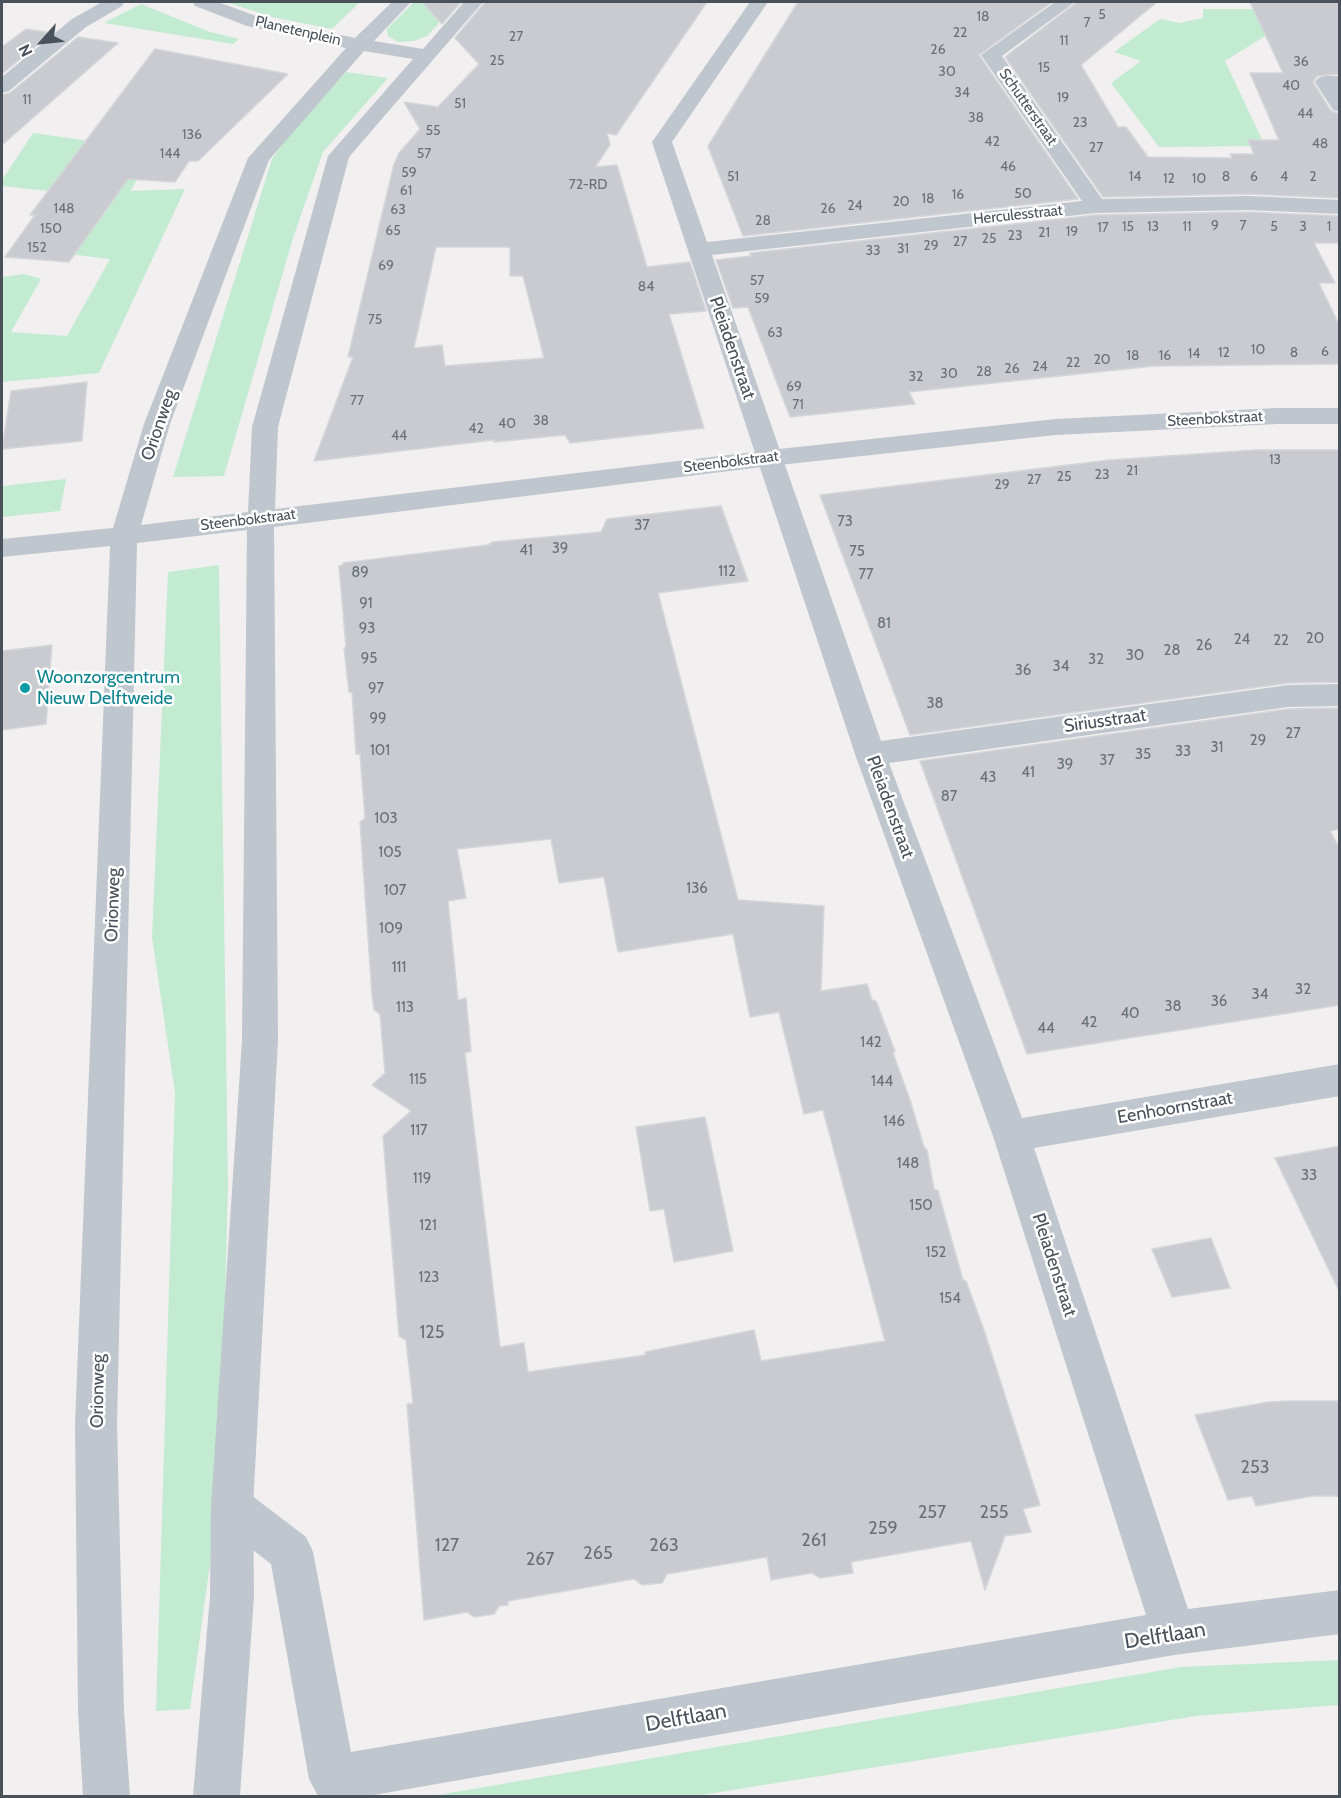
<!DOCTYPE html>
<html>
<head>
<meta charset="utf-8">
<style>
  body { margin:0 }
  #map { position:relative; width:1341px; height:1798px; overflow:hidden; background:#f1efef; font-family:Cabin,sans-serif }
  canvas { display:block }
  .frame { position:absolute; inset:0; border:3px solid #49525b; pointer-events:none }
  .north { position:absolute; left:12px; top:12px; width:60px; height:60px; -webkit-text-stroke:4px #fff; paint-order:stroke; rotate:243deg; font-size:16px; font-weight:700; line-height:24px; text-align:center; color:#49525b }
  .north::after { content:''; display:block; margin:auto; width:21px; height:27px; background:#49525b; clip-path:polygon(50% 0,100% 100%,50% 72%,0 100%) }
</style>
</head>
<body>
<div id="map">
<canvas width="1341" height="1798"></canvas>
<div class="frame"></div>
<div class="north">N</div>
</div>
<script>
const context = document.querySelector('canvas').getContext('2d');
context.lineJoin = 'round';
function fillPath(path, color) {
  context.fillStyle = color;
  context.fill(path, 'evenodd');
}
function shape(rows) {
  const path = new Path2D();
  for (const r of rows) {
    path.moveTo(r[0], r[1]);
    for (let i = 2; i < r.length; i += 2) path.lineTo(r[i], r[i + 1]);
  }
  return path;
}
function trace(path, color, width, dash) {
  context.strokeStyle = color;
  context.lineWidth = width;
  context.lineCap = dash ? 'butt' : 'round';
  context.setLineDash(dash || []);
  context.stroke(path);
}
function label(font, color, halo, rows, align = 'center') {
  context.font = font + ' Cabin,sans-serif';
  context.lineWidth = 5;
  context.setLineDash([]);
  context.textBaseline = 'middle';
  context.strokeStyle = halo;
  context.fillStyle = color;
  for (const [text, x, y, turn = 0] of rows) {
    context.save();
    context.translate(x, y);
    context.rotate((+turn || 0) * Math.PI / 180);
    context.textAlign = isNaN(turn) ? turn : align;
    if (halo) context.strokeText(text, 0, 0);
    context.fillText(text, 0, 0);
    context.restore();
  }
}
const green = shape([
  [226,2,360,2,332,29,272,17],
  [414,2,458,2,427,36,414,41,398,42,388,36,387,29],
  [141,4,210,32,239,39,233,44,104,23],
  [1203,9,1317,9,1328,34,1265,36,1225,61,1265,146,1159,147,1111,83,1141,61,1114,52,1160,19,1179,23,1203,18],
  [346,72,388,78,323,152,293,238,224,476,173,477,272,159,292,131],
  [163,125,131,191,185,189,99,373,2,382,2,277,24,274,41,279,11,332,67,336,110,259,60,253,96,196,2,186,2,180,33,133,105,143],
  [66,479,60,511,2,517,2,486],
  [219,565,228,1184,220,1491,190,1709,156,1711,175,1093,152,937,168,572],
  [1339,1660,1339,1705,1196,1716,695,1796,432,1796,1181,1667]
]);
const building = shape([
  [422,2,461,2,442,24,422,2],
  [485,2,707,2,616,135,607,133,610,145,595,167,617,165,647,267,690,262,706,311,669,314,704,428,570,443,565,435,494,442,494,440,314,461,353,357,348,357,394,164,399,153,420,129,404,102,438,107,479,64,455,38,485,2],
  [436,247,510,247,510,276,523,276,544,358,445,366,442,345,414,348,436,247],
  [798,2,1052,2,979,55,1078,199,743,236,708,146,798,2],
  [1077,2,1157,2,1081,65,1118,127,1126,127,1148,157,1232,158,1230,154,1254,154,1248,140,1279,140,1250,73,1283,73,1250,2,1340,2,1340,74,1317,76,1313,82,1331,111,1340,114,1340,198,1248,194,1103,197,1005,57,1077,2],
  [26,29,52,33,2,74,2,47,26,29],
  [78,37,118,43,2,145,2,95,10,93,78,37],
  [155,49,288,74,198,161,189,161,175,182,128,179,69,262,5,257,35,215,30,215,155,49],
  [1248,212,1340,216,1340,243,1314,243,1335,283,1319,283,1340,327,1340,364,1154,366,909,392,915,404,790,417,748,307,733,308,716,260,751,256,750,253,1096,215,1248,212],
  [87,382,82,441,2,449,11,391,87,382],
  [1255,450,1340,450,1340,682,1288,683,910,735,820,495,1110,460,1255,450],
  [721,506,748,581,658,593,738,900,824,906,821,991,867,984,872,1000,876,1001,895,1051,893,1053,910,1100,924,1147,927,1150,934,1189,938,1191,963,1280,966,1281,985,1333,1040,1505,1023,1509,1031,1532,1005,1536,985,1590,971,1541,851,1562,853,1573,820,1578,812,1573,771,1580,767,1557,667,1574,662,1583,642,1585,634,1579,508,1601,508,1605,499,1606,494,1614,474,1617,467,1612,424,1620,407,1404,413,1403,406,1340,399,1336,383,1136,411,1111,372,1085,385,1073,380,1014,374,1010,372,995,360,822,365,818,360,754,356,754,352,692,349,692,344,648,346,647,339,566,343,565,343,563,488,545,493,542,601,532,607,519,721,506],
  [551,839,559,883,604,877,618,952,733,934,750,1017,779,1012,804,1114,823,1110,885,1341,761,1361,754,1330,645,1352,646,1355,528,1372,524,1343,500,1347,465,1053,471,1051,466,998,458,1000,448,901,466,898,457,849,551,839],
  [52,645,46,724,2,730,2,651,52,645],
  [1340,708,1340,829,1330,831,1340,849,1340,1005,1027,1054,920,761,1288,709,1340,708],
  [705,1117,733,1251,674,1262,664,1209,650,1211,636,1127,705,1117],
  [1340,1146,1340,1293,1275,1158,1340,1146],
  [1211,1238,1230,1288,1172,1297,1152,1249,1211,1238],
  [1291,1401,1340,1401,1340,1496,1313,1496,1256,1506,1252,1496,1228,1500,1195,1415,1269,1402,1291,1401]
]);
const minor = shape([
  [102,2,124,2,122,6,86,27,9,91,2,93,2,77,72,19,102,2],
  [750,2,768,2,672,142,707,242,1082,201,981,55,1055,2,1075,2,1002,56,1102,199,1248,196,1340,200,1340,214,1248,210,1096,213,712,255,881,741,1288,685,1340,684,1340,706,1288,707,889,763,1022,1118,1340,1064,1340,1096,1034,1148,1188,1609,1340,1590,1340,1634,1174,1655,368,1796,318,1796,309,1779,271,1564,217,1522,211,1507,217,1492,232,1486,247,1492,306,1537,313,1552,351,1752,1146,1615,993,1136,855,754,652,142,750,2],
  [1325,76,1340,76,1340,112,1333,110,1315,82,1318,78,1325,76]
]);
const tertiary = shape([
  [193,2,218,2,259,17,355,38,392,2,411,2,374,41,423,49,464,2,483,2,349,157,278,427,275,509,770,450,1056,419,1277,408,1340,408,1340,424,1277,424,1056,435,770,466,274,527,278,1040,253,1507,254,1596,240,1796,193,1796,210,1596,211,1507,242,1040,247,530,137,543,117,1424,124,1711,130,1796,83,1796,78,1711,75,1424,110,546,2,557,2,539,113,528,144,424,248,158,346,48,247,26,195,6,193,2],
  [364,51,413,59,328,156,252,427,248,512,141,525,170,424,269,160,364,51]
]);
const markers = [
  [25,688,6,"#0f9aa8"]
];
const farNumbernames = [
  ["5",1102,15],
  ["18",983,17],
  ["7",1087,23],
  ["22",960,33],
  ["27",516,37],
  ["11",1064,41],
  ["26",938,50],
  ["25",497,61],
  ["36",1301,62],
  ["15",1044,68],
  ["30",947,72],
  ["40",1291,86],
  ["34",962,93],
  ["19",1063,98],
  ["11",27,100],
  ["51",460,104],
  ["44",1305,114],
  ["38",976,118],
  ["23",1080,123],
  ["55",433,131],
  ["136",192,135],
  ["42",992,142],
  ["48",1320,144],
  ["27",1096,148],
  ["144",170,154],
  ["57",424,154],
  ["46",1008,167],
  ["59",409,173],
  ["51",733,177],
  ["14",1135,177],
  ["8",1226,177],
  ["6",1254,177],
  ["4",1284,177],
  ["2",1313,177],
  ["12",1169,179],
  ["10",1199,179],
  ["72-RD",588,185],
  ["61",406,191],
  ["50",1023,194],
  ["16",958,195],
  ["18",928,199],
  ["20",901,202],
  ["24",855,206],
  ["148",64,209],
  ["26",828,209],
  ["63",398,210],
  ["28",763,221],
  ["9",1215,226],
  ["7",1243,226],
  ["15",1128,227],
  ["13",1153,227],
  ["11",1187,227],
  ["5",1274,227],
  ["3",1303,227],
  ["1",1329,227],
  ["17",1103,228],
  ["150",51,229],
  ["65",393,231],
  ["19",1072,232],
  ["21",1044,233],
  ["23",1015,236],
  ["25",989,239],
  ["27",960,242],
  ["29",931,246],
  ["152",37,248],
  ["31",903,249],
  ["33",873,251],
  ["69",386,266],
  ["57",757,281],
  ["84",646,287],
  ["59",762,299],
  ["75",375,320],
  ["63",775,333],
  ["10",1258,350],
  ["6",1325,352],
  ["12",1224,353],
  ["8",1294,353],
  ["14",1194,354],
  ["18",1133,356],
  ["16",1165,356],
  ["20",1102,360],
  ["22",1073,363],
  ["24",1040,367],
  ["26",1012,369],
  ["28",984,372],
  ["30",949,374],
  ["32",916,377],
  ["69",794,387],
  ["77",357,401],
  ["71",798,405],
  ["38",541,421],
  ["40",507,424],
  ["42",476,429],
  ["44",399,436],
  ["13",1275,460],
  ["21",1132,471],
  ["23",1102,475],
  ["25",1064,477],
  ["27",1034,480],
  ["29",1002,485]
];
const farStreetnames = [
  ["Planetenplein",298,31,13],
  ["Schutterstraat",1028,107,55],
  ["Herculesstraat",1018,215,-6],
  ["Steenbokstraat",1215,419,-3],
  ["Steenbokstraat",731,462,-7],
  ["Steenbokstraat",248,520,-7]
];
const numberNames = [
  ["73",845,522],
  ["37",642,526],
  ["39",560,549],
  ["41",526,551],
  ["75",857,552],
  ["112",727,572],
  ["89",360,573],
  ["77",866,575],
  ["91",366,604],
  ["81",884,624],
  ["93",367,629],
  ["20",1315,639],
  ["24",1242,640],
  ["22",1281,641],
  ["26",1204,646],
  ["28",1172,651],
  ["30",1135,656],
  ["95",369,659],
  ["32",1096,660],
  ["34",1061,667],
  ["36",1023,671],
  ["97",376,689],
  ["38",935,704],
  ["99",378,719],
  ["27",1293,734],
  ["29",1258,741],
  ["31",1217,748],
  ["101",380,751],
  ["33",1183,752],
  ["35",1143,755],
  ["37",1107,761],
  ["39",1065,765],
  ["41",1028,773],
  ["43",988,778],
  ["87",949,797],
  ["103",386,819],
  ["105",390,853],
  ["136",697,889],
  ["107",395,891],
  ["109",391,929],
  ["111",399,968],
  ["32",1303,990],
  ["34",1260,995],
  ["36",1219,1002],
  ["38",1173,1007],
  ["113",405,1008],
  ["40",1130,1014],
  ["42",1089,1023],
  ["44",1046,1029],
  ["142",871,1043],
  ["115",418,1080],
  ["144",882,1082],
  ["146",894,1122],
  ["117",419,1131],
  ["148",908,1164],
  ["33",1309,1176],
  ["119",422,1179],
  ["150",921,1206],
  ["121",428,1226],
  ["152",936,1253],
  ["123",429,1278],
  ["154",950,1299]
];
const streetNames = [
  ["Pleiadenstraat",732,348,71],
  ["Orionweg",159,425,-71],
  ["Siriusstraat",1105,721,-8],
  ["Pleiadenstraat",890,807,70],
  ["Orionweg",113,905,-88],
  ["Eenhoornstraat",1175,1108,-10],
  ["Pleiadenstraat",1054,1265,72],
  ["Orionweg",98,1391,-89]
];
const cultureNames = [
  ["Woonzorgcentrum",37,678],
  ["Nieuw Delftweide",37,699]
];
const nearNumbernames = [
  ["125",432,1333],
  ["253",1255,1468],
  ["257",932,1513],
  ["255",994,1513],
  ["259",883,1529],
  ["261",814,1541],
  ["127",447,1546],
  ["263",664,1546],
  ["265",598,1554],
  ["267",540,1560]
];
const nearStreetnames = [
  ["Delftlaan",1165,1636,-9],
  ["Delftlaan",686,1718,-10]
];
fillPath(green, '#c2ebd2');
fillPath(building, '#cacbd1');
trace(building, '#d4d6da', 1.5);
fillPath(minor, '#bfc6cd');
fillPath(tertiary, '#bfc6cd');
for (const [x, y, r, color] of markers) {
  const dot = new Path2D();
  dot.arc(x, y, r, 0, 2 * Math.PI);
  context.fillStyle = color;
  context.fill(dot);
  trace(dot, '#fff', 2);
}
label('14px', '#697078', null, farNumbernames);
label('15px', '#49525b', '#fff', farStreetnames);
label('15px', '#697078', null, numberNames);
label('18px', '#49525b', '#fff', streetNames);
label('18px', '#0d838f', '#fff', cultureNames, 'left');
label('18px', '#697078', null, nearNumbernames);
label('21px', '#49525b', '#fff', nearStreetnames);
</script>
</body>
</html>
